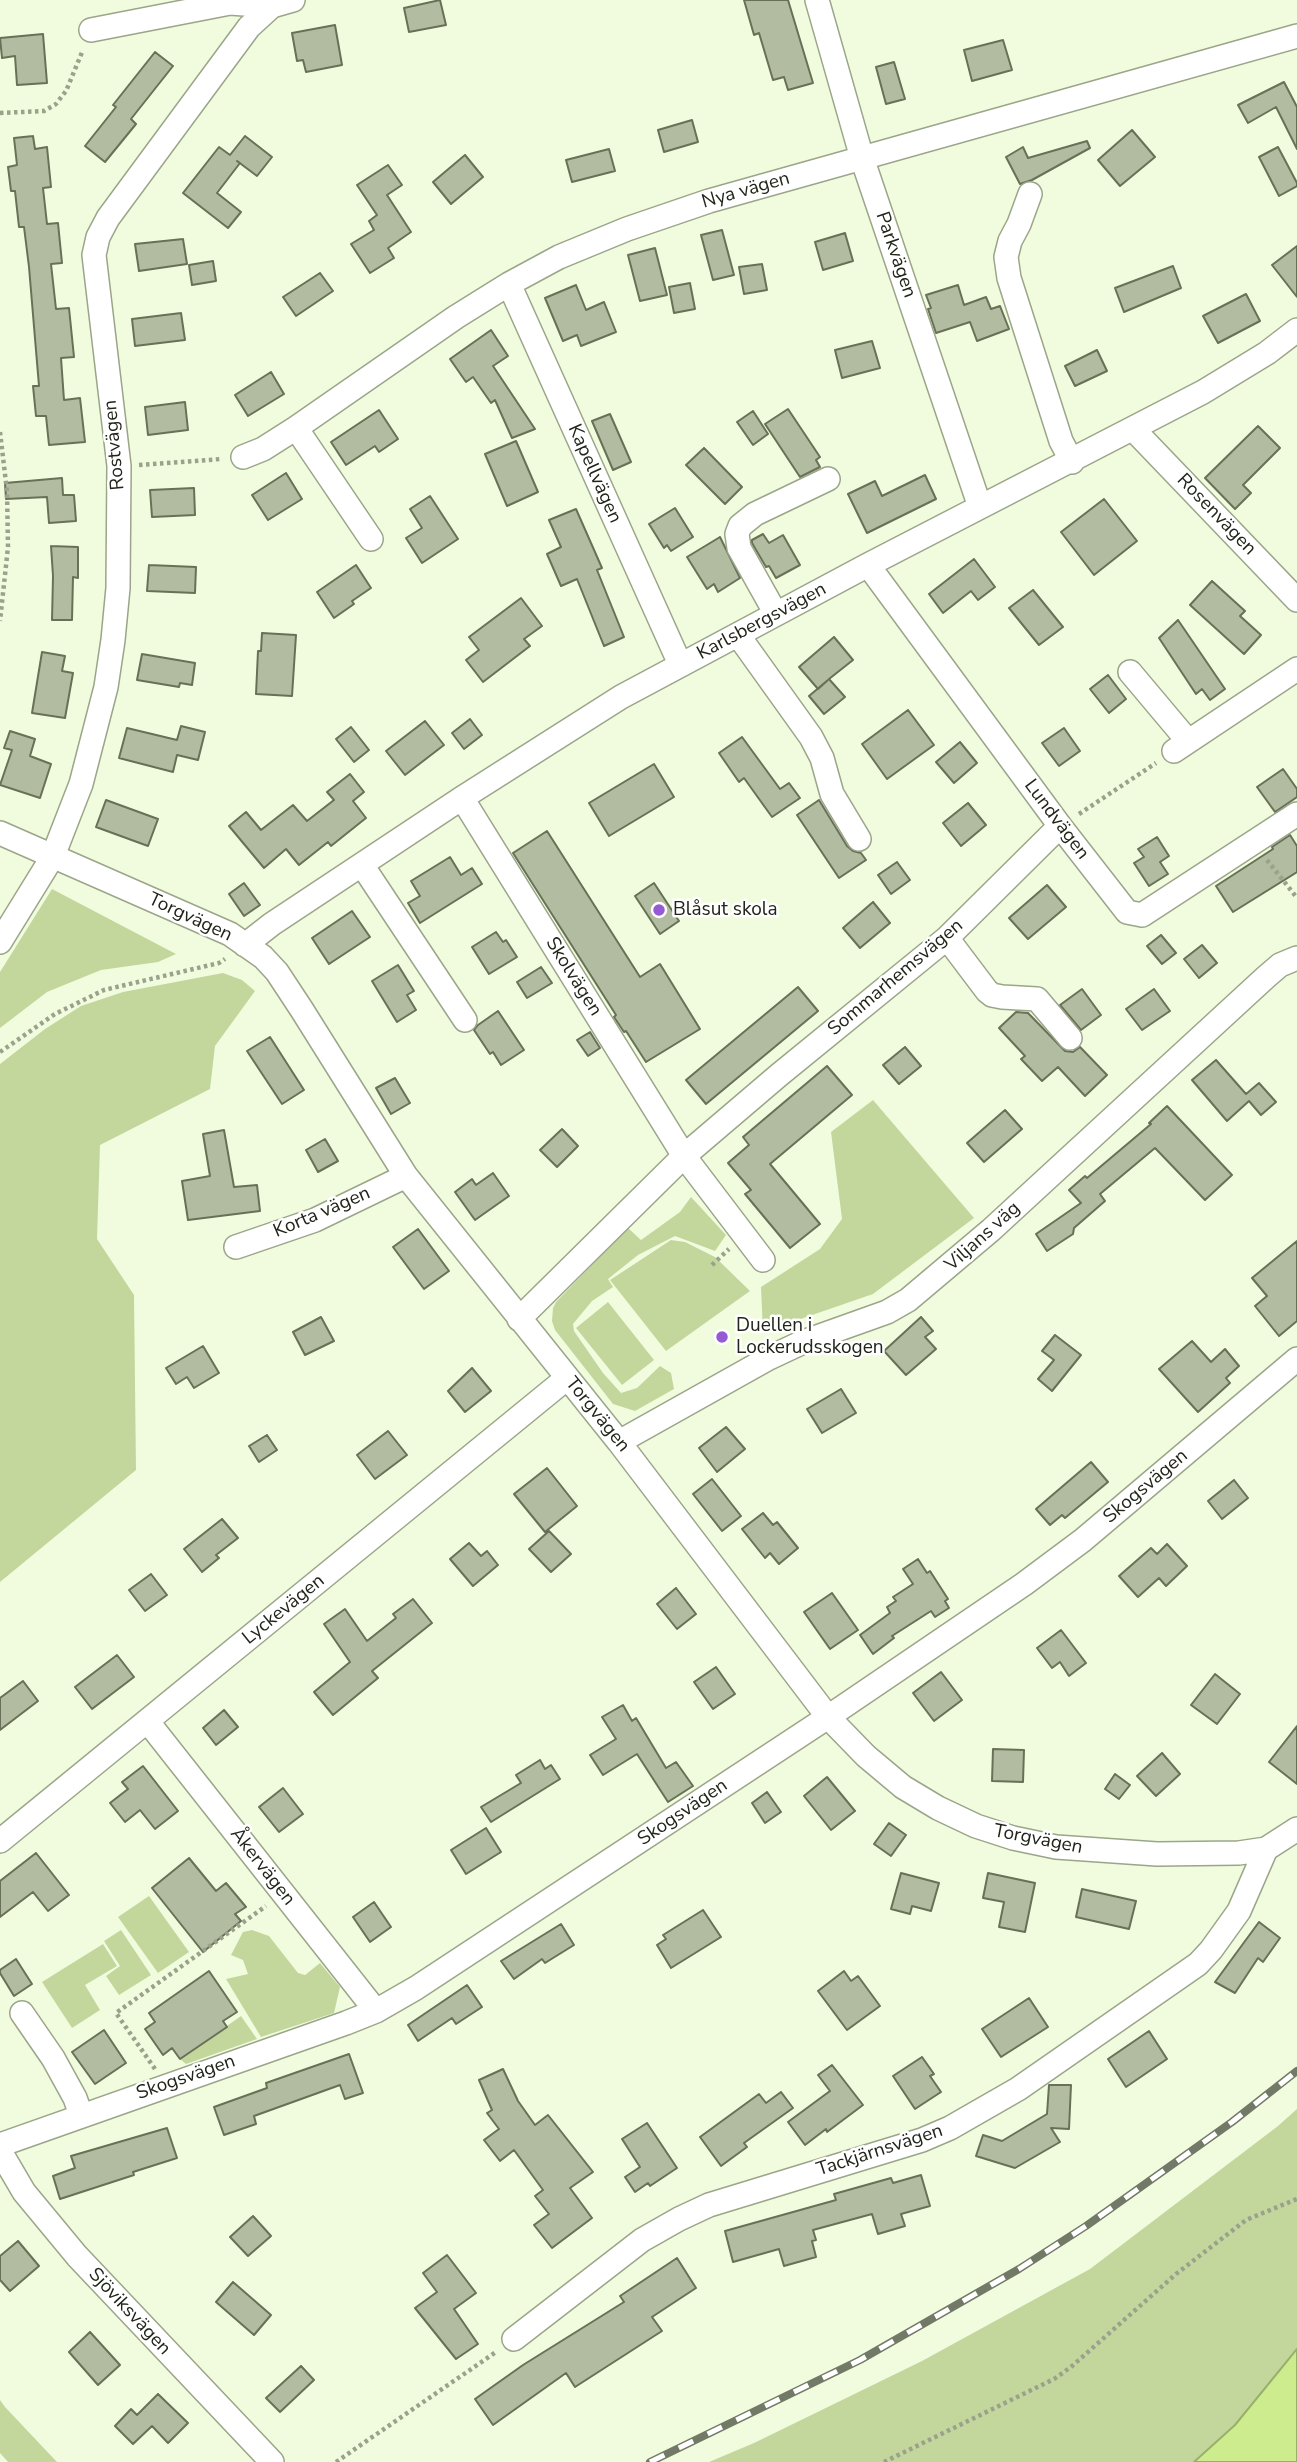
<!DOCTYPE html>
<html>
<head>
<meta charset="utf-8">
<style>
  body { margin:0 }
  canvas { display:block; background:#f1fcde }
</style>
</head>
<body>
<canvas width="1297" height="2462"></canvas>
<script>
const context = document.querySelector('canvas').getContext('2d');
context.lineJoin = 'round';
function fillPath(path, color) {
  context.fillStyle = color;
  context.fill(path, 'evenodd');
}
function shape(rows) {
  const path = new Path2D();
  for (const r of rows) {
    path.moveTo(r[0], r[1]);
    for (let i = 2; i < r.length; i += 2) path.lineTo(r[i], r[i + 1]);
  }
  return path;
}
function trace(path, color, width, dash) {
  context.strokeStyle = color;
  context.lineWidth = width;
  context.lineCap = dash ? 'butt' : 'round';
  context.setLineDash(dash || []);
  context.stroke(path);
}
function label(font, color, halo, rows, align = 'center') {
  context.font = font + ' "Nunito Sans",sans-serif';
  context.lineWidth = 5;
  context.setLineDash([]);
  context.textBaseline = 'middle';
  context.strokeStyle = halo;
  context.fillStyle = color;
  for (const [text, x, y, turn = 0] of rows) {
    context.save();
    context.translate(x, y);
    context.rotate((+turn || 0) * Math.PI / 180);
    context.textAlign = isNaN(turn) ? turn : align;
    if (halo) context.strokeText(text, 0, 0);
    context.fillText(text, 0, 0);
    context.restore();
  }
}
const green = shape([
  [52,889,176,954,158,962,101,970,47,992,0,1028,0,972],
  [223,973,242,980,255,991,215,1046,210,1089,100,1145,97,1239,134,1295,136,1470,0,1582,0,1064,45,1029,81,1006,123,992],
  [873,1100,974,1218,873,1294,763,1332,761,1287,820,1249,842,1219,831,1132],
  [691,1197,726,1235,715,1251,675,1236,638,1255,608,1279,613,1287,592,1301,573,1324,574,1331,603,1373,621,1393,637,1388,660,1366,671,1373,674,1389,635,1411,613,1404,555,1330,552,1321,553,1308,556,1302,628,1228,641,1240,680,1212],
  [671,1240,685,1242,715,1257,750,1291,666,1351,610,1280],
  [608,1302,654,1360,622,1385,576,1328],
  [149,1896,189,1952,158,1973,118,1917],
  [121,1930,151,1975,119,1995,106,1976,120,1966,104,1941],
  [252,1930,269,1936,298,1973,305,1975,320,1963,340,1987,334,2013,261,2037,226,1979,248,1974,243,1960,231,1955,243,1932],
  [103,1944,117,1966,85,1985,100,2010,72,2028,42,1982],
  [241,2016,257,2039,186,2064,180,2059],
  [1297,2109,1297,2349,1235,2425,1194,2462,709,2462,754,2443,922,2361,1090,2269,1278,2126],
  [0,2400,5,2407,57,2462,8,2462,0,2453]
]);
const water = shape([
  [1297,2349,1297,2462,1194,2462,1235,2425,1297,2349]
]);
const building = shape([
  [440,0,446,25,409,32,404,8,440,0],
  [744,0,788,0,813,83,788,90,784,77,773,80,759,33,754,35,744,0],
  [335,25,342,65,306,72,303,60,297,61,292,33,335,25],
  [43,34,47,83,17,85,15,56,2,58,0,38,43,34],
  [1003,40,1012,70,972,81,964,50,1003,40],
  [155,52,173,66,131,119,136,124,105,162,85,146,116,107,113,105,155,52],
  [894,62,905,99,886,104,876,67,894,62],
  [1284,82,1297,107,1297,149,1276,107,1248,123,1238,105,1284,82],
  [692,120,698,142,664,152,658,130,692,120],
  [1132,130,1155,157,1120,186,1098,160,1132,130],
  [33,136,35,149,47,147,51,187,43,188,47,224,58,223,62,263,51,264,56,309,69,308,74,357,61,358,64,400,80,398,85,442,49,445,46,416,36,416,33,386,39,386,29,267,24,227,19,227,15,191,11,191,8,167,17,165,14,138,33,136],
  [245,136,272,157,257,176,237,161,240,163,217,193,241,212,228,228,183,193,219,147,230,155,245,136],
  [1087,141,1090,148,1032,180,1020,184,1006,157,1023,147,1028,158,1087,141],
  [1278,147,1297,183,1297,186,1279,196,1259,157,1278,147],
  [609,149,615,171,572,182,566,160,609,149],
  [465,155,483,177,451,204,433,182,465,155],
  [388,165,402,185,387,195,411,232,388,248,394,258,370,273,351,244,374,230,369,221,377,215,357,185,388,165],
  [722,230,734,275,713,280,701,235,722,230],
  [845,233,853,261,823,270,815,242,845,233],
  [183,239,187,264,139,271,135,244,183,239],
  [1297,246,1297,297,1272,265,1297,246],
  [655,248,667,295,640,301,628,255,655,248],
  [213,261,216,281,192,285,189,265,213,261],
  [762,264,767,290,744,294,739,267,762,264],
  [1173,266,1181,288,1124,312,1115,288,1173,266],
  [320,273,333,291,296,316,283,297,320,273],
  [690,283,695,309,674,313,669,287,690,283],
  [576,285,586,310,604,302,616,332,581,346,577,335,563,341,545,298,576,285],
  [958,285,964,305,986,297,991,309,1000,306,1009,329,977,341,970,322,936,333,928,309,931,308,926,295,958,285],
  [1246,294,1260,321,1218,343,1203,316,1246,294],
  [181,313,185,340,135,346,132,319,181,313],
  [491,330,508,356,493,366,535,429,512,438,495,400,491,403,473,377,466,382,450,359,491,330],
  [872,341,880,368,842,378,835,350,872,341],
  [1097,350,1107,371,1075,386,1065,366,1097,350],
  [271,372,284,394,248,416,235,395,271,372],
  [185,402,188,430,148,435,145,407,185,402],
  [788,409,820,457,816,460,820,467,800,477,765,424,788,409],
  [379,410,398,439,379,452,375,446,346,465,331,442,379,410],
  [753,411,768,434,753,445,737,422,753,411],
  [610,414,631,462,613,470,592,421,610,414],
  [1258,426,1280,448,1243,485,1251,493,1235,509,1205,478,1258,426],
  [516,441,538,492,507,506,485,454,516,441],
  [704,448,742,487,725,504,686,465,704,448],
  [286,473,302,499,268,520,252,495,286,473],
  [925,475,936,499,867,533,848,494,875,481,882,496,925,475],
  [62,478,63,495,74,495,76,521,49,523,47,497,6,499,5,483,62,478],
  [194,488,195,515,152,517,150,490,194,488],
  [430,496,458,539,422,563,406,538,422,528,410,509,430,496],
  [1104,499,1137,541,1094,575,1061,532,1104,499],
  [675,508,693,537,671,551,667,545,664,548,649,524,675,508],
  [576,509,602,568,597,570,624,637,604,646,577,579,561,586,547,554,561,547,549,520,576,509],
  [763,534,769,543,783,535,800,565,776,578,769,566,766,567,752,543,752,540,763,534],
  [720,537,740,578,718,592,714,584,707,589,687,557,720,537],
  [51,546,78,547,78,578,73,577,72,620,52,620,53,576,51,546],
  [974,559,995,587,978,600,971,591,943,613,929,594,974,559],
  [149,565,196,567,195,593,147,591,149,565],
  [356,565,371,588,352,601,354,604,334,618,317,592,356,565],
  [1212,581,1245,611,1240,616,1261,635,1244,654,1190,605,1212,581],
  [1033,590,1063,627,1039,645,1009,608,1033,590],
  [521,598,542,626,524,639,530,646,483,682,466,660,479,650,469,637,521,598],
  [1178,620,1225,689,1210,700,1202,689,1196,694,1159,638,1178,620],
  [262,633,296,635,292,696,256,694,258,651,261,651,262,633],
  [834,637,853,660,829,679,845,697,824,714,809,696,828,680,818,689,799,667,834,637],
  [42,652,65,656,62,671,73,673,65,718,32,713,42,652],
  [142,654,195,663,192,685,180,683,179,687,137,680,142,654],
  [1108,675,1126,699,1109,713,1090,689,1108,675],
  [908,710,934,745,887,779,862,744,908,710],
  [470,719,482,735,464,749,452,733,470,719],
  [425,721,444,745,405,775,386,751,425,721],
  [181,726,205,732,198,760,177,755,173,772,119,758,127,728,177,740,181,726],
  [351,727,369,750,354,762,336,739,351,727],
  [1064,728,1080,751,1059,766,1042,743,1064,728],
  [10,731,35,739,30,756,51,764,40,798,0,785,12,750,4,748,10,731],
  [742,737,780,789,789,783,800,798,772,817,744,778,739,782,719,753,742,737],
  [960,742,977,763,954,783,936,762,960,742],
  [654,764,674,797,609,836,589,803,654,764],
  [1283,769,1297,789,1297,797,1275,812,1257,787,1283,769],
  [350,774,364,792,353,801,366,818,331,846,328,842,299,865,286,849,264,868,229,826,246,812,261,830,293,805,307,821,334,800,327,792,350,774],
  [106,800,158,819,148,846,96,827,106,800],
  [819,800,847,846,853,851,861,853,866,860,839,878,797,815,819,800],
  [968,803,986,825,961,846,943,823,968,803],
  [547,831,640,977,660,964,700,1029,646,1062,626,1031,624,1032,614,1017,616,1015,513,853,547,831],
  [1290,835,1297,846,1297,872,1233,912,1216,886,1273,849,1272,847,1290,835],
  [1157,837,1169,856,1160,862,1168,874,1149,886,1134,863,1144,857,1138,849,1157,837],
  [450,857,461,875,472,868,482,884,420,923,408,903,420,896,411,881,450,857],
  [897,862,910,880,891,894,878,875,897,862],
  [244,883,260,905,244,916,229,894,244,883],
  [654,883,679,921,660,934,635,896,654,883],
  [1047,885,1066,907,1028,939,1009,918,1047,885],
  [873,902,890,923,860,948,843,928,873,902],
  [352,911,370,937,329,964,312,938,352,911],
  [496,932,503,942,506,940,517,957,489,974,472,947,496,932],
  [1161,935,1176,953,1162,964,1147,946,1161,935],
  [1202,945,1217,963,1199,978,1184,959,1202,945],
  [398,965,414,991,407,995,416,1010,397,1022,372,981,398,965],
  [541,967,552,983,527,998,517,982,541,967],
  [798,987,818,1011,706,1104,686,1080,798,987],
  [1082,989,1101,1015,1081,1030,1060,1005,1082,989],
  [1154,989,1170,1011,1142,1030,1126,1009,1154,989],
  [498,1011,524,1050,501,1065,493,1052,490,1054,474,1030,478,1025,498,1011],
  [1016,1012,1028,1013,1065,1051,1073,1052,1080,1047,1107,1075,1085,1096,1058,1067,1042,1081,1021,1059,1025,1056,999,1028,1016,1012],
  [590,1032,600,1048,588,1056,577,1040,590,1032],
  [270,1037,304,1090,282,1104,247,1051,270,1037],
  [905,1047,921,1066,899,1084,883,1065,905,1047],
  [1216,1060,1246,1094,1259,1083,1276,1102,1261,1115,1249,1101,1227,1121,1192,1080,1216,1060],
  [827,1066,852,1095,770,1164,820,1224,790,1248,745,1194,751,1190,728,1163,749,1145,743,1137,827,1066],
  [395,1078,410,1103,391,1114,376,1088,395,1078],
  [1167,1106,1232,1175,1205,1200,1155,1148,1100,1194,1105,1201,1074,1228,1073,1234,1047,1251,1036,1234,1081,1203,1069,1190,1085,1176,1087,1178,1151,1124,1149,1123,1167,1106],
  [1005,1110,1022,1129,984,1162,967,1143,1005,1110],
  [562,1129,578,1146,557,1167,540,1150,562,1129],
  [224,1130,234,1187,257,1185,260,1211,188,1220,182,1181,210,1176,203,1134,224,1130],
  [325,1139,338,1161,318,1172,306,1150,325,1139],
  [493,1173,509,1196,475,1220,455,1192,472,1179,476,1185,493,1173],
  [418,1229,449,1271,424,1289,393,1247,418,1229],
  [1297,1241,1297,1321,1279,1336,1255,1306,1267,1296,1252,1278,1297,1241],
  [321,1317,334,1341,305,1355,293,1332,321,1317],
  [921,1317,933,1331,925,1337,936,1349,906,1375,884,1351,921,1317],
  [1055,1335,1081,1355,1052,1391,1038,1379,1054,1360,1042,1351,1055,1335],
  [1192,1341,1211,1362,1225,1349,1239,1366,1226,1378,1230,1383,1198,1412,1159,1369,1192,1341],
  [203,1346,219,1373,194,1388,187,1377,176,1384,166,1368,203,1346],
  [472,1368,491,1391,465,1412,448,1391,472,1368],
  [841,1389,856,1413,822,1433,807,1409,841,1389],
  [726,1427,745,1449,717,1472,699,1448,726,1427],
  [388,1431,407,1455,375,1479,357,1455,388,1431],
  [267,1435,277,1450,259,1462,249,1446,267,1435],
  [1091,1462,1108,1482,1065,1518,1062,1515,1050,1525,1036,1509,1091,1462],
  [547,1468,577,1506,545,1532,514,1494,547,1468],
  [712,1479,741,1516,722,1531,693,1494,712,1479],
  [1234,1480,1248,1498,1222,1519,1208,1501,1234,1480],
  [763,1513,773,1525,777,1522,798,1548,779,1564,770,1553,765,1558,742,1529,763,1513],
  [222,1519,238,1538,216,1555,219,1558,202,1572,184,1549,222,1519],
  [549,1531,571,1554,551,1572,529,1549,549,1531],
  [469,1543,481,1556,487,1551,498,1565,473,1586,450,1559,469,1543],
  [1167,1544,1187,1566,1166,1586,1159,1578,1138,1597,1119,1576,1151,1548,1157,1554,1167,1544],
  [918,1559,927,1573,930,1571,948,1599,945,1601,949,1608,935,1617,931,1611,892,1636,894,1638,873,1654,860,1635,890,1613,887,1607,896,1601,893,1597,913,1584,903,1569,918,1559],
  [151,1574,167,1595,145,1611,129,1590,151,1574],
  [676,1588,696,1614,677,1629,657,1604,676,1588],
  [832,1593,858,1630,830,1649,804,1612,832,1593],
  [413,1599,432,1623,372,1671,378,1678,333,1715,314,1692,350,1662,324,1624,345,1609,367,1641,396,1618,393,1614,413,1599],
  [1061,1630,1086,1663,1069,1676,1060,1662,1052,1668,1037,1648,1061,1630],
  [117,1655,134,1677,92,1709,75,1687,117,1655],
  [716,1667,735,1694,713,1709,694,1682,716,1667],
  [941,1672,962,1700,934,1721,913,1693,941,1672],
  [1215,1674,1240,1694,1217,1724,1191,1705,1215,1674],
  [23,1681,38,1701,0,1730,0,1698,23,1681],
  [623,1705,632,1721,636,1718,666,1768,676,1762,693,1786,668,1802,637,1754,603,1775,590,1755,616,1739,602,1717,623,1705],
  [224,1710,238,1727,216,1745,203,1728,224,1710],
  [1297,1726,1297,1784,1269,1762,1297,1726],
  [993,1749,1024,1750,1023,1782,992,1781,993,1749],
  [1162,1753,1180,1774,1156,1796,1137,1776,1162,1753],
  [540,1760,545,1769,551,1765,560,1779,491,1822,481,1807,521,1783,516,1775,540,1760],
  [143,1766,178,1811,155,1829,140,1810,125,1822,110,1803,128,1789,122,1782,143,1766],
  [1115,1774,1130,1785,1119,1799,1105,1789,1115,1774],
  [827,1777,855,1811,831,1830,804,1796,827,1777],
  [283,1788,303,1814,279,1832,259,1807,283,1788],
  [767,1792,781,1812,765,1823,752,1803,767,1792],
  [889,1823,906,1835,891,1856,874,1844,889,1823],
  [486,1828,501,1852,466,1874,451,1850,486,1828],
  [36,1853,69,1895,48,1911,33,1892,0,1917,0,1881,36,1853],
  [189,1858,216,1891,226,1883,246,1907,235,1914,241,1921,203,1952,152,1888,189,1858],
  [901,1873,939,1883,931,1911,912,1906,910,1914,891,1909,901,1873],
  [988,1873,1035,1883,1025,1932,999,1927,1004,1902,983,1898,988,1873],
  [1082,1889,1136,1901,1129,1929,1076,1917,1082,1889],
  [374,1902,391,1927,370,1942,353,1917,374,1902],
  [703,1910,721,1937,671,1968,657,1945,666,1939,663,1935,703,1910],
  [1259,1922,1280,1938,1263,1962,1258,1958,1235,1993,1215,1982,1259,1922],
  [561,1924,574,1945,545,1963,542,1959,514,1979,501,1961,561,1924],
  [16,1959,32,1984,14,1996,0,1973,0,1970,16,1959],
  [209,1971,237,2012,223,2021,227,2027,180,2059,172,2048,163,2055,145,2029,155,2022,149,2013,209,1971],
  [844,1971,851,1981,858,1976,880,2006,847,2030,818,1991,844,1971],
  [467,1985,482,2007,456,2024,452,2018,418,2041,408,2025,467,1985],
  [1029,1998,1048,2027,1001,2057,982,2029,1029,1998],
  [104,2030,126,2063,95,2084,72,2052,104,2030],
  [1149,2031,1167,2059,1126,2087,1108,2059,1149,2031],
  [349,2054,363,2093,345,2099,340,2085,254,2116,256,2124,224,2135,214,2107,267,2088,266,2083,349,2054],
  [922,2057,934,2074,930,2076,941,2092,915,2109,893,2076,922,2057],
  [832,2065,863,2105,827,2132,826,2129,805,2145,788,2122,830,2091,818,2075,832,2065],
  [503,2069,518,2101,535,2125,548,2115,593,2172,570,2188,592,2218,552,2248,534,2225,549,2214,535,2196,543,2190,514,2150,500,2161,484,2140,499,2129,487,2113,492,2110,479,2080,503,2069],
  [1049,2085,1071,2085,1069,2129,1051,2128,1060,2142,1015,2168,976,2156,983,2135,1002,2141,1047,2114,1049,2085],
  [781,2092,793,2108,744,2143,747,2147,721,2166,700,2137,759,2094,766,2103,781,2092],
  [647,2123,677,2168,650,2186,648,2183,635,2192,625,2177,640,2167,622,2139,647,2123],
  [167,2128,177,2158,133,2172,134,2175,60,2199,53,2176,75,2168,71,2156,167,2128],
  [921,2175,930,2206,901,2214,905,2226,878,2234,872,2214,813,2230,816,2240,812,2241,816,2257,784,2266,779,2249,733,2262,725,2231,836,2200,834,2194,891,2178,893,2183,921,2175],
  [253,2216,271,2236,248,2256,230,2237,253,2216],
  [18,2241,39,2266,10,2291,0,2280,0,2256,18,2241],
  [447,2255,476,2293,454,2309,478,2344,456,2359,415,2308,437,2292,423,2273,447,2255],
  [677,2258,696,2288,652,2317,662,2331,575,2387,566,2373,493,2425,475,2399,523,2365,624,2302,620,2296,677,2258],
  [233,2282,271,2315,254,2335,216,2302,233,2282],
  [90,2332,120,2365,98,2385,69,2352,90,2332],
  [301,2366,314,2380,280,2412,266,2398,301,2366],
  [158,2394,188,2423,168,2443,152,2426,133,2444,115,2426,131,2409,137,2415,158,2394]
]);
const path = shape([
  [0,113,44,111,56,104,66,91,83,50],
  [0,432,7,491,8,547,0,621],
  [139,465,221,459],
  [1079,814,1156,763],
  [1267,860,1297,898],
  [0,1052,55,1014,104,990,219,963,225,959],
  [712,1265,729,1249],
  [155,2069,116,2013,266,1906],
  [336,2462,496,2352],
  [884,2462,1054,2379,1071,2367,1176,2274,1246,2220,1297,2199]
]);
const minor = shape([
  [817,0,862,158,980,507],
  [91,30,230,3,272,6],
  [1030,194,1019,224,1010,241,1006,257,1009,278,1061,441,1072,462],
  [509,284,680,664],
  [296,428,371,539],
  [1134,430,1297,600],
  [243,457,263,449,296,428,456,317,509,284,559,257,627,229,709,201,1297,36],
  [868,565,1060,826,1127,912,1142,915,1297,814],
  [776,614,739,548,737,534,740,526,755,514,828,479],
  [738,635,811,737,822,758,832,794,859,839],
  [1130,672,1188,741],
  [1174,751,1297,669],
  [462,798,684,1156,763,1260],
  [0,833,230,934,263,957,277,972,302,1010,406,1176,619,1442,828,1717,866,1756,903,1787,938,1808,976,1826,1013,1838,1056,1847,1157,1854,1239,1853,1266,1849],
  [362,865,465,1020],
  [947,938,987,991,992,995,1002,997,1037,999,1070,1038],
  [0,942,53,856,81,784,106,687,113,640,118,588,119,466,94,255,98,237,108,218,249,27,272,6,293,0],
  [245,945,272,924,462,798,621,697,868,565,1203,392,1267,353,1297,330],
  [236,1247,315,1220,406,1176],
  [519,1319,684,1156,779,1075,947,938,1060,826],
  [619,1442,769,1358,803,1342,887,1312,908,1300,991,1230,1266,977,1280,965,1297,958],
  [148,1722,376,2011],
  [0,1841,567,1378],
  [22,2013,53,2058,75,2098,81,2115],
  [0,2145,346,2023,376,2011,416,1988,828,1717,1024,1584,1083,1540,1297,1359],
  [0,2151,24,2192,77,2256,272,2462],
  [514,2339,642,2240,679,2219,709,2205,922,2140,950,2128,1018,2089,1198,1964,1211,1950,1239,1911,1266,1849,1297,1829]
]);
const rail = shape([
  [650,2462,860,2360,1019,2269,1086,2226,1232,2122,1297,2071]
]);
const markers = [
  [659,910,7,"#955bd2"],
  [722,1337,7,"#955bd2"]
];
const streetNames = [
  ["Nya vägen",746,191,-16],
  ["Parkvägen",895,255,71],
  ["Rostvägen",115,445,-95],
  ["Kapellvägen",594,474,66],
  ["Rosenvägen",1216,515,46],
  ["Karlsbergsvägen",762,622,-28],
  ["Lundvägen",1056,820,53],
  ["Torgvägen",190,918,25],
  ["Skolvägen",573,977,58],
  ["Sommarhemsvägen",896,978,-40],
  ["Korta vägen",322,1213,-23],
  ["Viljans väg",983,1237,-42],
  ["Torgvägen",597,1415,51],
  ["Skogsvägen",1146,1487,-40],
  ["Lyckevägen",284,1610,-39],
  ["Skogsvägen",683,1813,-34],
  ["Torgvägen",1038,1840,11],
  ["Åkervägen",262,1867,52],
  ["Skogsvägen",186,2078,-19],
  ["Tackjärnsvägen",880,2151,-18],
  ["Sjöviksvägen",129,2312,47]
];
const poiNames = [
  ["Blåsut skola",673,910],
  ["Duellen i",736,1326],
  ["Lockerudsskogen",736,1348]
];
fillPath(green, '#c3d79d');
fillPath(water, '#cdec8d');
trace(water, '#99b06a', 2);
fillPath(building, '#b2bca0');
trace(building, '#687157', 2);
trace(minor, '#9ba589', 26);
trace(path, '#9aa28c', 4.5, [3.5, 3.5]);
trace(minor, '#fff', 23);
trace(rail, '#727966', 8);
trace(rail, '#fff', 5, [16]);
for (const [x, y, r, color] of markers) {
  const dot = new Path2D();
  dot.arc(x, y, r, 0, 2 * Math.PI);
  context.fillStyle = color;
  context.fill(dot);
  trace(dot, '#fff', 2.5);
}
label('19px', '#202419', '#fff', streetNames);
label('19px', '#202419', '#fff', poiNames, 'left');
</script>
</body>
</html>
